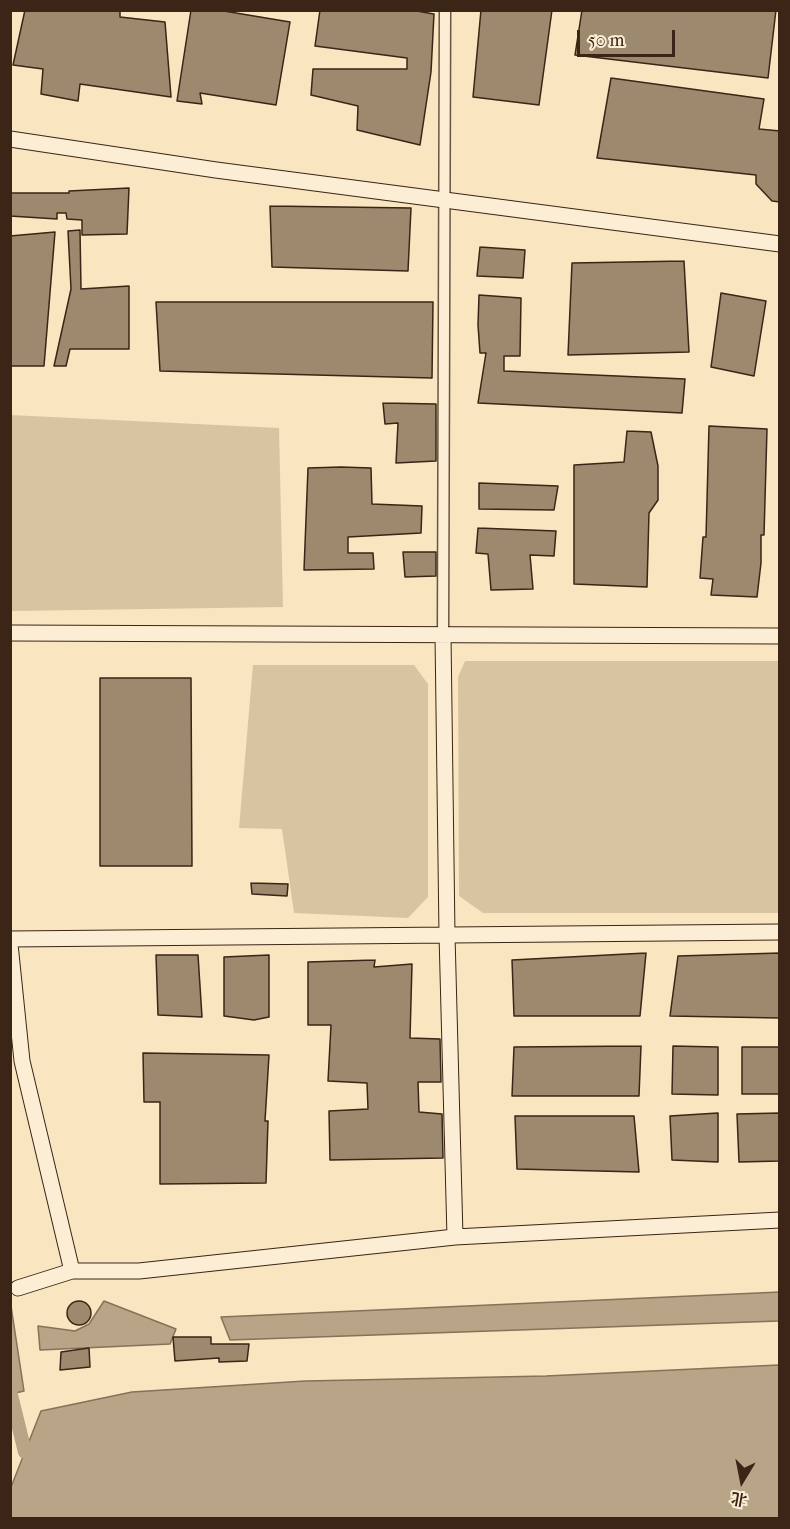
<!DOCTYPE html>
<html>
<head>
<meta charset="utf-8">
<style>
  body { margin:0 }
  #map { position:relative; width:790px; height:1529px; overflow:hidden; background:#f9e5bf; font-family:"IM FELL French Canon","Noto Serif SC",serif }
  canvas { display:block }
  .frame { position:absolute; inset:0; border:12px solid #3a2516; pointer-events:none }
  .north { position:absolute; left:712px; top:1451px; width:60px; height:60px; -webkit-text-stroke:4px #fbeed5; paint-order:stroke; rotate:190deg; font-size:16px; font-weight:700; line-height:24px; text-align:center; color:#3a2516 }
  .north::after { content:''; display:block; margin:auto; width:21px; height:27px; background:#3a2516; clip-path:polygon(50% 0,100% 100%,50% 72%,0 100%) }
  .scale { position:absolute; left:577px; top:30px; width:98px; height:27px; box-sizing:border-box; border:3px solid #3a2516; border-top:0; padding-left:8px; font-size:18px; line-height:21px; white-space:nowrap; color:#3a2516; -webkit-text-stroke:4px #fbeed5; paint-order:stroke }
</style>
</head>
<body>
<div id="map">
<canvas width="790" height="1529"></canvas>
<div class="frame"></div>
<div class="north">北</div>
<div class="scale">50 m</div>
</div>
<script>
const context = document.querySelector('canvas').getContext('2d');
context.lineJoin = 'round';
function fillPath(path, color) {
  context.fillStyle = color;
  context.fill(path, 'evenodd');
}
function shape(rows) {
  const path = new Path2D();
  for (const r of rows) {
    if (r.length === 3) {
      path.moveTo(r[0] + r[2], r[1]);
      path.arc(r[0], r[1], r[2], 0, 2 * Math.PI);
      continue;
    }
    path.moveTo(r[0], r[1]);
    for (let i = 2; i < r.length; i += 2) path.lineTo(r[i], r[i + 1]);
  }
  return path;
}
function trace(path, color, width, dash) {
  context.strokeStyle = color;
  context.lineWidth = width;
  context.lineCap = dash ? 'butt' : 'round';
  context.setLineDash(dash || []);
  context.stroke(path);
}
const green = shape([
  [10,415,279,428,283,607,13,611,10,608],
  [465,661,779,661,779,913,483,913,459,896,458,677],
  [253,665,414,665,428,684,428,897,408,918,294,913,282,829,239,828]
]);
const water = shape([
  [780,1292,779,1321,230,1340,221,1317,780,1292],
  [104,1301,176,1329,170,1344,40,1350,38,1326,75,1331,89,1324,104,1301],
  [11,1306,24,1391,11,1394,10,1394,11,1306],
  [779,1365,779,1518,11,1518,11,1487,41,1411,132,1392,305,1381,546,1376,779,1365]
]);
const canal = shape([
  [10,1391,25,1452]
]);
const building = shape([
  [25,10,120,10,120,17,165,22,171,97,80,84,78,101,41,94,43,69,13,65,25,10],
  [191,10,218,10,290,22,276,105,200,93,202,104,177,101,191,10],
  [320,10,411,10,434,14,431,72,420,145,357,130,358,106,311,95,313,69,407,69,407,58,315,46,320,10],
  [481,10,552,10,539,105,473,97,481,10],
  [582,10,776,10,768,78,575,55,582,10],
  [611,78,764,99,759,129,780,131,780,202,772,201,756,184,756,175,597,158,611,78],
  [129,188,127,234,82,235,82,220,67,219,66,213,57,213,57,219,10,216,10,193,69,193,69,191,129,188],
  [270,206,411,208,408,271,272,267,270,206],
  [80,230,81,289,129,286,129,349,70,349,66,366,54,366,71,289,68,231,80,230],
  [55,232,44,366,11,366,10,236,55,232],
  [480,247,525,250,523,278,477,276,480,247],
  [684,261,689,352,568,355,572,263,684,261],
  [721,293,766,301,754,376,711,367,721,293],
  [479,295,521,298,520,356,504,356,504,371,685,379,682,413,478,403,486,353,480,353,478,325,479,295],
  [156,302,433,302,432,378,160,371,156,302],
  [383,403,436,404,436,461,396,463,398,423,385,424,383,403],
  [709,426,767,429,764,535,761,535,761,563,757,597,711,595,713,579,700,578,703,537,706,537,709,426],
  [627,431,651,432,658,466,658,500,649,513,647,587,574,584,574,465,624,462,627,431],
  [341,467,371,468,372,504,422,506,421,533,348,537,348,553,373,553,374,569,304,570,308,468,341,467],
  [479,483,558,486,554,510,479,509,479,483],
  [478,528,556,531,554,556,530,555,533,589,491,590,488,554,476,553,478,528],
  [403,552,436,552,436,576,405,577,403,552],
  [100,678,191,678,192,866,100,866,100,678],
  [251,883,288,884,287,896,252,894,251,883],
  [646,953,640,1016,514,1016,512,960,646,953],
  [780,953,780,1018,670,1016,678,956,780,953],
  [156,955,198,955,202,1017,158,1015,156,955],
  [269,955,269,1017,254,1020,224,1016,224,957,269,955],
  [375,960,374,967,412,964,410,1038,440,1039,441,1082,418,1082,419,1112,442,1114,443,1158,330,1160,329,1111,368,1109,367,1083,328,1081,331,1025,308,1025,308,962,375,960],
  [641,1046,639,1096,512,1096,514,1047,641,1046],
  [673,1046,718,1047,718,1095,672,1094,673,1046],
  [742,1047,780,1047,780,1094,742,1094,742,1047],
  [143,1053,269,1055,265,1121,268,1121,266,1183,160,1184,160,1102,144,1102,143,1053],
  [718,1113,718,1162,672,1160,670,1116,718,1113],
  [780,1113,780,1161,739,1162,737,1114,780,1113],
  [515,1116,634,1116,639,1172,517,1169,515,1116],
  [79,1313,12],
  [173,1337,211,1337,211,1344,249,1344,247,1361,219,1362,219,1358,175,1361,173,1337],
  [89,1348,90,1367,60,1370,61,1352,89,1348]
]);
const street = shape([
  [443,635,445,10]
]);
const secondary = shape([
  [10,139,216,170,780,244],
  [10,633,780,636],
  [443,635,447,935,455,1237],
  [10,939,780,932],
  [10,944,22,1061,72,1271],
  [18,1288,72,1271,139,1271,455,1237,780,1220]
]);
fillPath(green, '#d9c4a2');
fillPath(water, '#b8a486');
trace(water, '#867159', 1.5);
trace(canal, '#b8a486', 14);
fillPath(building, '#9d896e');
trace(building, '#3a2516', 1.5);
trace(street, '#6a5540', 13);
trace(secondary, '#3a2516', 17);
trace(street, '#fbeed5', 10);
trace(secondary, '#fbeed5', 15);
</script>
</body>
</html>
